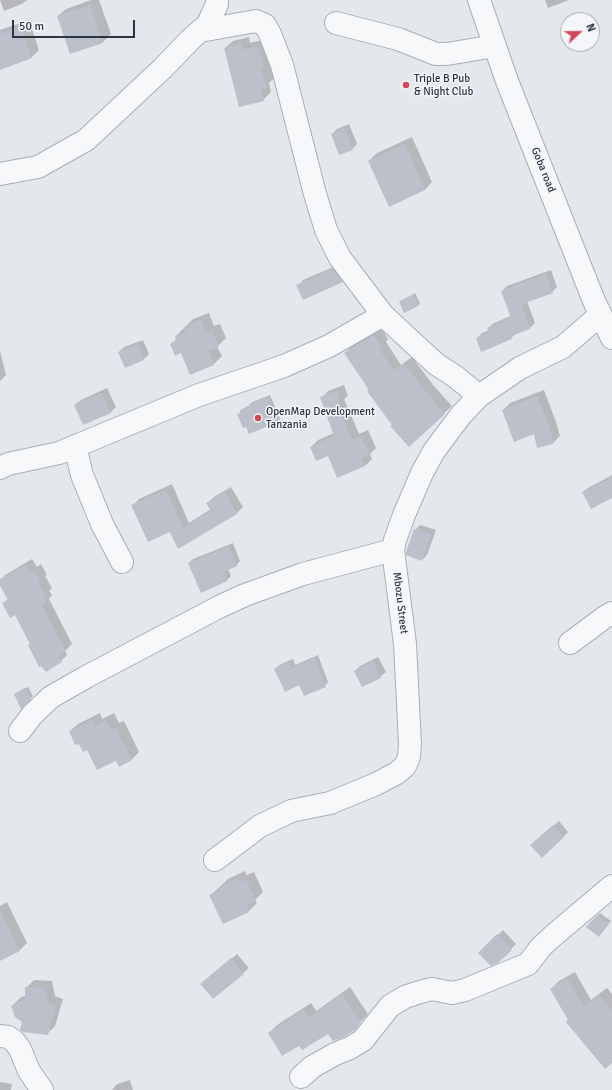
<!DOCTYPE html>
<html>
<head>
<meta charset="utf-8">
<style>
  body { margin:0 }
  #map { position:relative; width:612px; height:1090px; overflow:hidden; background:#e4e7ec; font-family:Signika,sans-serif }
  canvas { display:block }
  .north { position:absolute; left:560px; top:12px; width:40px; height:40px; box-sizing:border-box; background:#f4f6f9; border:1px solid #a4a8b1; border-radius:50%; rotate:68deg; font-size:11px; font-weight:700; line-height:16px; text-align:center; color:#2b3445 }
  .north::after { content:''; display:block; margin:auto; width:14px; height:18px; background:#d1495b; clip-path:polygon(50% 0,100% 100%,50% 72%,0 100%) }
  .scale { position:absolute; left:12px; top:20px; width:123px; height:18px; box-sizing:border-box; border:2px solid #2b3445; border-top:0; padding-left:5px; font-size:12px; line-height:14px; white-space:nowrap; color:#2b3445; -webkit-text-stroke:3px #f4f6f9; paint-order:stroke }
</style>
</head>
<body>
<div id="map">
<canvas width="612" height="1090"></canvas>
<div class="north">N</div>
<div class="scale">50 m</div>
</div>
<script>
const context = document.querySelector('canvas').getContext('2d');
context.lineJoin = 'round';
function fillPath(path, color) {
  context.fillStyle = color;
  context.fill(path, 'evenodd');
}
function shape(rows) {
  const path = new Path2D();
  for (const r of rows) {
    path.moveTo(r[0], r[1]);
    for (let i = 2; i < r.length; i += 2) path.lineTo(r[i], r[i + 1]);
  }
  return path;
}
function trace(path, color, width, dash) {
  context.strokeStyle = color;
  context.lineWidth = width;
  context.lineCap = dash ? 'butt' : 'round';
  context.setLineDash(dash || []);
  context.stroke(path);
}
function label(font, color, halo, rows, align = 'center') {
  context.font = font + ' Signika,sans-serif';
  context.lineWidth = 3;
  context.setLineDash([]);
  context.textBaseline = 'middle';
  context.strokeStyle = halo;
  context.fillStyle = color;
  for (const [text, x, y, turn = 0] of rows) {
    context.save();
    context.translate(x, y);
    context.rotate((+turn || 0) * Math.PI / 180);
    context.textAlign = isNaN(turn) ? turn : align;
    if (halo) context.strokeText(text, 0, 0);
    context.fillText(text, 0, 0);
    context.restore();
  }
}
const shadow = shape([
  [0,0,27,0,22,4,4,11],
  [91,0,99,0,111,34,103,42,71,53,58,16,66,9],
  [545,0,569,0,548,8],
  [29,20,39,50,32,57,0,69,0,30],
  [249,37,250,43,266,39,271,58,268,61,274,78,269,83,271,92,263,100,225,48,233,41],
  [349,124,357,144,352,149,332,134,337,129],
  [412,137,432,182,425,190,369,161,377,153],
  [338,265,347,277,342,282,298,285,303,280],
  [551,270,557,287,552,292,527,301,535,323,530,328,517,333,511,338,477,338,482,333,489,330,488,328,494,323,511,316,502,291,507,286],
  [415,293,420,303,418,306,400,302],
  [209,313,214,326,220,324,226,338,217,347,222,356,214,364,191,374,182,352,171,344,177,339,176,336,193,319],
  [381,328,388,339,386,342,401,365,412,357,433,385,452,406,409,446,393,425,345,353,352,346],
  [143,340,149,354,144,359,119,352,124,347],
  [0,351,6,375,0,381],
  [344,385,348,396,344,399,359,434,368,430,376,448,370,454,372,459,365,466,328,454,311,447,318,440,334,433,321,398,328,391],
  [107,388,116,407,111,412,84,424,75,405,81,400],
  [544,390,556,422,560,436,553,443,534,433,503,410,510,403],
  [270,395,280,419,278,421,246,426,239,415,241,410,250,405,252,402],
  [612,475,612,497,583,492,588,488],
  [172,484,189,523,211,509,208,503,214,497,231,487,243,507,237,513,178,548,171,531,133,505,139,499],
  [420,525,436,530,427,555,422,560,415,530],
  [233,543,240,561,236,566,228,569,231,576,227,580,189,563,193,559],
  [32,559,37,567,41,564,47,575,45,576,52,588,49,591,52,595,49,599,72,644,65,651,67,655,61,661,30,644,15,614,3,603,8,599,0,584,0,580,5,575],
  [318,655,328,682,325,686,300,683,275,669,279,665,293,659,295,665],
  [378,657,386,672,380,677,355,671,360,666],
  [28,687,33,696,21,707,17,692],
  [100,713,102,719,114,713,119,723,124,721,139,752,131,760,116,759,88,749,80,742,70,731,78,724],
  [559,821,568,832,563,837,537,840],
  [245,871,247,875,254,872,263,892,255,900,257,903,249,911,224,923,210,896,228,879],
  [7,902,27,943,19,951,0,960,0,906],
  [600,913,611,921,601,933,588,927],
  [503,930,516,944,498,962,480,953],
  [237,954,249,968,213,998,207,979],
  [575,972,591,1000,607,988,612,994,612,1061,569,1020,551,989,559,981],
  [34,980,52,981,55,996,63,999,55,1026,47,1034,24,1021,12,1006,20,998,26,995,26,988],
  [350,987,368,1014,355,1028,329,1033,269,1033,277,1025,311,1003,316,1011],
  [130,1080,133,1090,112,1090,117,1084],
  [0,1082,12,1084,11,1090,0,1090]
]);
const building = shape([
  [90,5,103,43,70,54,57,16],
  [21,27,32,58,0,70,0,34],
  [241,44,243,50,258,46,264,67,260,68,267,87,261,89,264,101,239,107,224,48],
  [344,128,353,150,339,155,331,134],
  [405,144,425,190,389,207,368,161],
  [333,269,343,282,303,300,296,285],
  [546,274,553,293,522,304,530,329,511,336,512,339,481,352,476,338,489,332,487,328,511,318,501,291],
  [413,295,418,306,404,313,399,301],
  [201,320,206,333,212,331,219,347,208,351,214,365,190,375,181,353,175,356,170,344,176,341,175,336,186,332,184,327],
  [374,335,382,347,379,349,394,371,404,363,426,392,445,414,409,447,390,426,392,425,367,391,369,390,344,353],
  [138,344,144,360,125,368,118,352],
  [337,391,341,404,337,405,352,440,361,436,369,455,362,458,365,466,337,478,328,456,316,461,310,447,334,436,320,397],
  [102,393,111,413,83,425,74,405],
  [268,396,278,422,249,434,246,427,243,428,237,414,241,413,240,410,249,406,249,404],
  [537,396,550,429,553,444,537,448,534,434,514,442,502,410],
  [612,477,612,498,591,509,582,492],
  [166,490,183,528,211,511,206,503,225,492,237,514,178,549,170,532,148,542,131,505],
  [414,529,431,535,422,561,406,555,406,552],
  [229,547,237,566,224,572,227,581,201,593,188,563],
  [26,565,30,573,34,570,41,582,39,583,46,596,43,597,46,603,42,605,66,652,58,656,62,662,46,672,41,666,39,667,28,645,30,644,15,615,10,618,2,603,8,600,0,586,0,579],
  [314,658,326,687,304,696,299,685,285,692,274,669,289,662,292,668],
  [373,661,381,678,362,687,354,671],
  [25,688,31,699,21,709,14,694],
  [92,720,95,726,106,720,111,730,116,728,132,760,119,767,116,761,97,770,87,750,83,752,79,744,75,745,69,731],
  [553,825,564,837,542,858,530,845],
  [238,878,240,882,246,879,256,901,247,905,249,912,223,924,209,895,221,890,220,886],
  [0,911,20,951,0,961],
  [597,915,609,924,599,937,586,927],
  [497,934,512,950,498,963,491,966,478,953],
  [231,958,244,974,213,999,200,984],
  [567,978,584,1007,599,994,612,1010,612,1063,605,1069,566,1022,568,1020,550,989],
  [25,987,45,988,47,1003,56,1006,48,1035,23,1032,20,1030,22,1022,15,1017,11,1006,25,999],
  [342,994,361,1022,356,1029,344,1037,333,1041,328,1034,302,1050,299,1046,282,1056,268,1033,303,1010,308,1018]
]);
const minor = shape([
  [479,0,507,81,594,301,612,338],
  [336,23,398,39,436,54,447,54,495,46],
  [200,31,256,21,265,25,270,34,282,65,315,194,326,230,340,258,383,315,436,364,456,377,479,396],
  [0,174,38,167,86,140,162,69,191,39,208,24,217,4,217,0],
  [75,446,82,475,102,524,122,562],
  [0,468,8,464,59,453,199,395,284,366,329,346,383,315],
  [570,643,605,617,612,613],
  [20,731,32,715,51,697,86,677,219,607,245,595,303,574,393,550],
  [215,860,260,826,291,811,330,803,376,784,397,773,405,766,409,757,410,744,405,644,393,550,395,540,404,515,422,473,434,451,461,415,479,396,520,368,563,347,600,315],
  [0,1036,8,1037,14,1041,20,1049,29,1071,42,1090],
  [301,1077,312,1067,335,1054,350,1048,363,1040,390,1006,405,997,420,992,432,989,452,993,465,990,528,964,541,947,554,935,612,886]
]);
const markers = [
  [406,85,4,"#d1495b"],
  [258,418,4,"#d1495b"]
];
const poiNames = [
  ["Triple B Pub",414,79],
  ["& Night Club",414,92],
  ["OpenMap Development",266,412],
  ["Tanzania",266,425]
];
const streetNames = [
  ["Goba road",543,170,68],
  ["Mbozu Street",400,603,83]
];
fillPath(shadow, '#0003');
fillPath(building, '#bbc0ca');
trace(minor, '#a9aeb7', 24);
trace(minor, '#f7f8fa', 22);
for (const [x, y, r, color] of markers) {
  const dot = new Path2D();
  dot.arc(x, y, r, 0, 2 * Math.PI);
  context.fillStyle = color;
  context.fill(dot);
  trace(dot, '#f4f6f9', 1.5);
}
label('11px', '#2b3445', '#f4f6f9', poiNames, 'left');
label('11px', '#2b3445', '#f4f6f9', streetNames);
</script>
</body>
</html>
